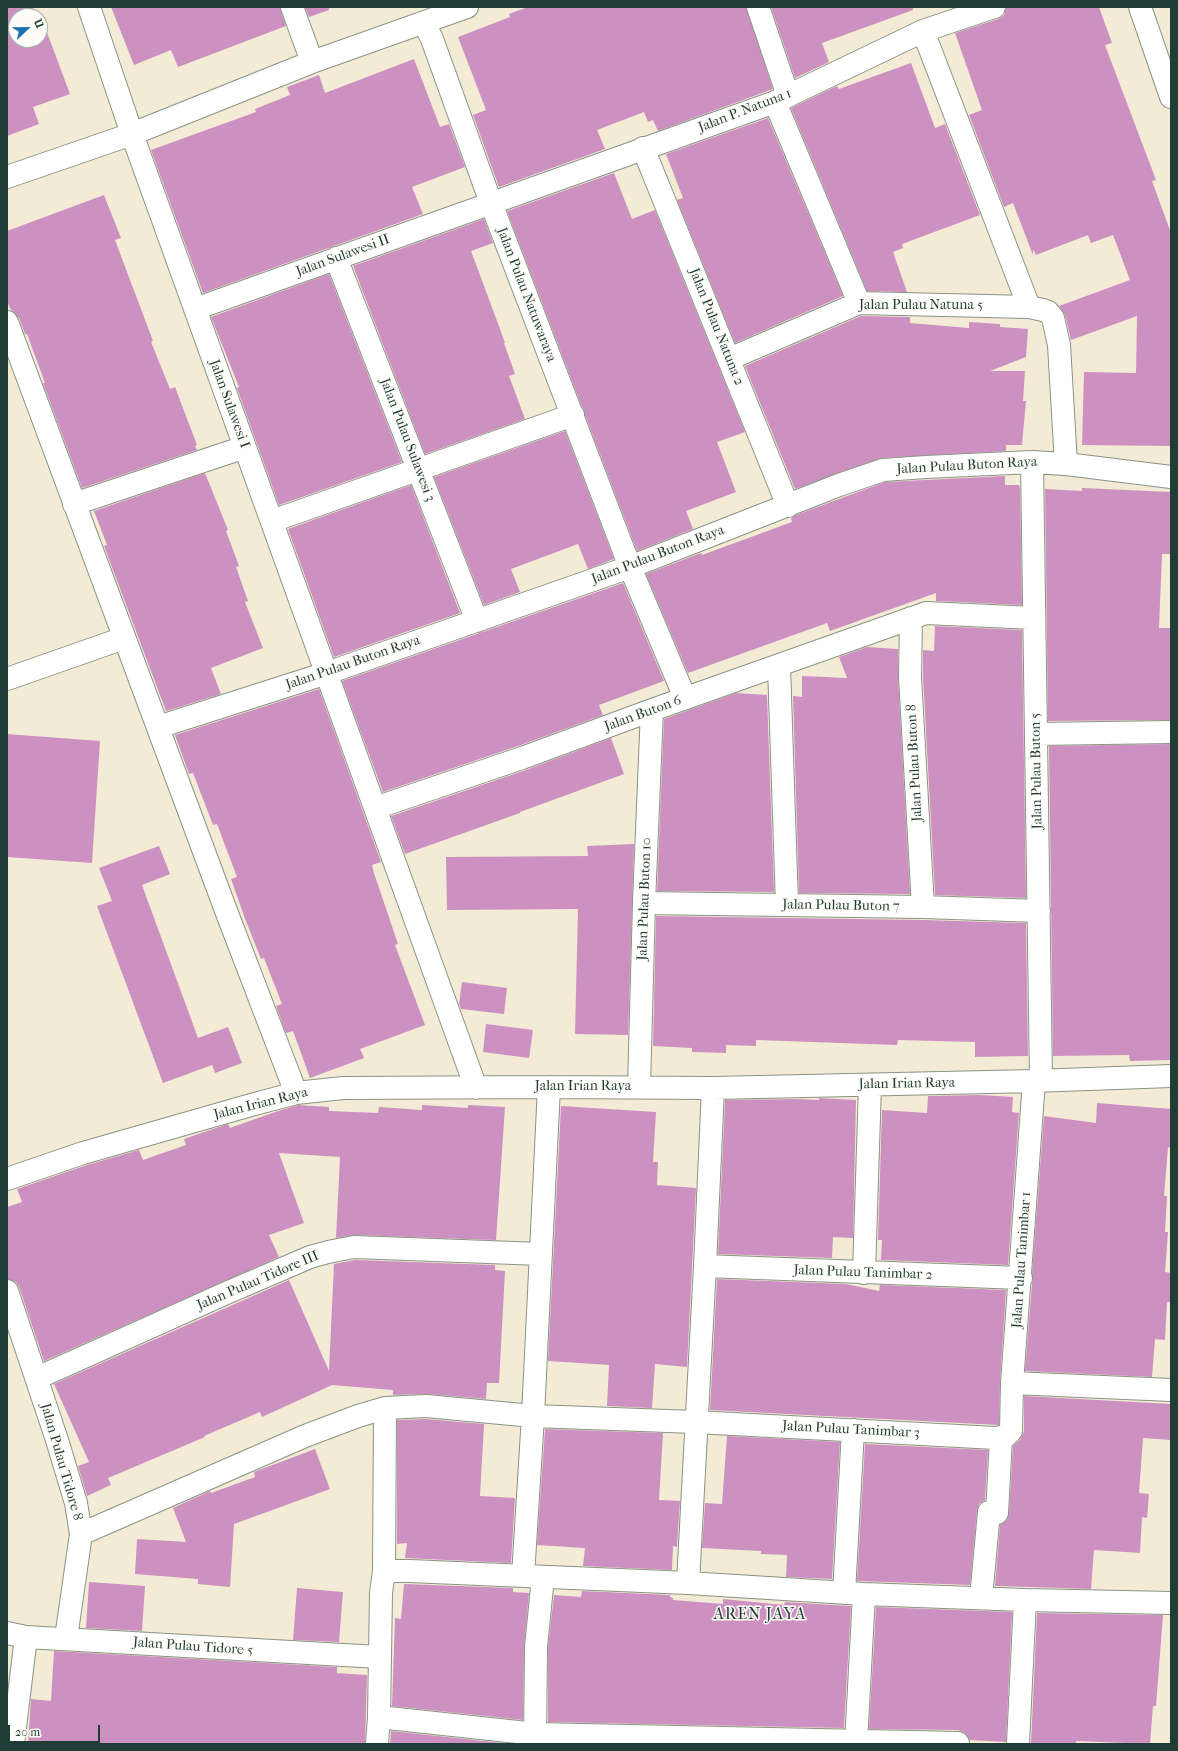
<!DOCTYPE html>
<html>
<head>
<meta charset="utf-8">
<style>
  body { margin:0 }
  #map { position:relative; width:1178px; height:1751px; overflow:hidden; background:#f3ebd5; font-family:"IM FELL French Canon",serif }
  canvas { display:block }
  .frame { position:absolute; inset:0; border:8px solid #1f3d34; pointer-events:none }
  .north { position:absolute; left:8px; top:8px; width:40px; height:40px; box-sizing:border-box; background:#fdfcf7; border:1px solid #a4b0a9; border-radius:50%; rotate:68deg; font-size:11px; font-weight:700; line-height:16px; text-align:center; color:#1f3d34 }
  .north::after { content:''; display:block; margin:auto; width:14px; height:18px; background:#1f6fb2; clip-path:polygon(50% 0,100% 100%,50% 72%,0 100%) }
  .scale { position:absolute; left:8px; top:1725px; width:92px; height:18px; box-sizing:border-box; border:2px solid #1f3d34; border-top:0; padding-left:5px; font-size:12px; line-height:14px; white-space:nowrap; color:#1f3d34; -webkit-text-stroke:3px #fdfcf7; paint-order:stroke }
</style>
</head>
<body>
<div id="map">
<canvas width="1178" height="1751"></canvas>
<div class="frame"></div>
<div class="north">U</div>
<div class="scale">20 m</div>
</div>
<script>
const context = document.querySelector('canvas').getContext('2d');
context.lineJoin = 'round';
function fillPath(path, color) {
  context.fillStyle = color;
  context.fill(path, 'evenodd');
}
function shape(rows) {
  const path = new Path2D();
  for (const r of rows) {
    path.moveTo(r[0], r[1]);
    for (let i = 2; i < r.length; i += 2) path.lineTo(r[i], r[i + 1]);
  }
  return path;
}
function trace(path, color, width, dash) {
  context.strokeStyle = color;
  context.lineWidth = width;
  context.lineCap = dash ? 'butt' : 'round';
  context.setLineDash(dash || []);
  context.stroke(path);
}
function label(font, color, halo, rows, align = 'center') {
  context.font = font + ' "IM FELL French Canon",serif';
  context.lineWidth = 3;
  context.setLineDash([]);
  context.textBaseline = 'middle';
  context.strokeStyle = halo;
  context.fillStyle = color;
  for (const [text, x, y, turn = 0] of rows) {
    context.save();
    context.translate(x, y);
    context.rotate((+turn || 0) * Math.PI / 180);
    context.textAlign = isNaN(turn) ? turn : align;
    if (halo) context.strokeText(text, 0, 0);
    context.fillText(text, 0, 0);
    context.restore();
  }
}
const building = shape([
  [7,7,33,7,36,16,16,16,16,40,40,40,40,26,41,28,45,27,70,94,33,107,39,124,7,136],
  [111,7,280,7,286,26,178,67,171,50,134,65],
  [305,7,329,7,329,10,309,17],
  [528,7,746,7,773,89,658,131,653,120,648,122,644,112,597,130,605,149,499,187,473,115,486,110,458,37,510,17,509,14],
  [771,7,913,7,913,10,822,43,829,62,795,78],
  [1006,7,1099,7,1112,43,1105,45,1156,180,1152,181,1171,233,1171,446,1082,445,1084,372,1136,373,1137,316,1071,340,1065,315,1059,306,1130,280,1113,235,1091,243,1088,235,1036,255,1033,249,1033,255,1013,203,1004,207,969,115,982,110,955,33,998,19,1004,15],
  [414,59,440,127,449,124,465,167,412,187,423,214,203,293,151,150,256,112,255,109,290,95,287,87,319,75,325,93],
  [911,63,935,128,945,124,980,215,902,244,903,248,893,252,907,292,867,291,791,108,837,86,839,89],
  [768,118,843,296,735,343,677,200,683,198,666,154],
  [614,173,632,219,655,210,745,432,717,442,736,492,686,511,693,529,637,551,507,211],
  [104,195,121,238,115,240,153,341,151,342,170,389,175,387,197,445,195,446,197,450,82,488,43,383,45,383,27,334,25,334,19,318,15,313,11,310,7,301,7,231],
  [484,219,493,243,471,251,500,329,505,343,504,343,515,374,509,376,525,419,425,454,353,266],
  [329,274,402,462,279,505,237,388,239,387,211,317],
  [861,316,910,317,910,323,969,328,969,322,1000,324,1000,327,1028,329,1026,357,990,371,1025,371,1023,401,1026,401,1022,445,1006,445,1006,451,882,458,795,489,745,366],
  [565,431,614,559,588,569,578,544,511,569,520,592,484,605,434,477],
  [205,473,228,530,226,531,239,566,236,567,248,601,245,602,263,648,211,668,221,694,166,711,104,546,107,545,94,511],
  [1005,476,1005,485,1019,485,1020,488,1022,605,936,601,936,593,830,631,827,623,688,673,646,574,701,553,702,555,792,522,791,518,796,515,885,482],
  [411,485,460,613,334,657,288,529],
  [1082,488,1171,492,1171,554,1162,554,1159,628,1171,628,1171,720,1048,721,1045,489,1082,491],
  [623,583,664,681,599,705,603,715,518,746,383,792,342,681],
  [935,626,1022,630,1026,898,935,895,923,677,923,650,934,651],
  [867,647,898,649,898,678,910,894,799,893,793,696,802,697,802,676,847,678,839,657],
  [319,689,381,862,372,865,374,873,398,944,395,945,425,1025,360,1049,364,1058,310,1078,293,1031,286,1033,276,1006,282,1004,264,958,261,959,244,916,231,879,237,877,217,824,213,825,193,773,189,774,175,735],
  [736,693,767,695,774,892,657,891,664,719],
  [7,734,100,741,92,863,7,857],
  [611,738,624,774,520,812,520,813,405,854,391,816,526,770],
  [1171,744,1171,1060,1130,1061,1129,1055,1053,1056,1049,746],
  [634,844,628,1035,575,1034,578,909,447,910,446,857,588,856,587,846],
  [159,846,170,874,142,885,198,1038,228,1027,242,1063,215,1073,212,1065,163,1083,97,906,112,901,99,868],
  [656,916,923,920,1026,923,1028,1056,975,1057,975,1042,898,1040,897,1045,756,1040,756,1046,726,1045,726,1053,692,1052,692,1048,653,1046],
  [462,982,507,988,504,1014,461,1009,459,1004],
  [486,1024,533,1030,529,1058,483,1052],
  [980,1095,1013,1097,1012,1112,1019,1113,1008,1265,881,1260,882,1240,878,1240,882,1110,927,1113,928,1096],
  [819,1098,856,1100,853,1238,833,1237,832,1258,718,1254,725,1100,797,1099,819,1100],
  [1097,1103,1171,1109,1171,1148,1168,1147,1164,1196,1167,1196,1165,1232,1168,1232,1165,1272,1171,1273,1171,1302,1167,1302,1165,1340,1155,1339,1152,1377,1025,1371,1032,1284,1033,1279,1032,1274,1044,1116,1096,1123],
  [298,1105,329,1107,329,1111,378,1113,379,1107,422,1110,422,1105,468,1108,468,1105,505,1107,496,1240,354,1235,336,1238,340,1157,279,1153,304,1223,269,1235,279,1257,44,1361,19,1287,16,1282,8,1279,7,1276,7,1207,22,1202,17,1189,87,1165,139,1150,143,1160,186,1145,184,1139,213,1129,228,1124,230,1128,278,1111],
  [561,1106,656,1112,653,1162,658,1162,657,1185,696,1188,687,1367,655,1364,652,1408,607,1406,609,1365,548,1361],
  [355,1260,495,1265,495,1270,505,1271,499,1383,487,1383,486,1399,427,1394,393,1395,393,1390,332,1385,262,1417,260,1412,204,1436,205,1437,108,1478,111,1485,87,1496,78,1466,89,1462,54,1384,289,1280,329,1371,334,1264],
  [717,1279,846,1284,879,1291,880,1285,1006,1290,1000,1382,999,1425,710,1410],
  [1024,1396,1171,1404,1171,1440,1143,1438,1139,1493,1149,1494,1147,1518,1142,1517,1140,1553,1094,1550,1091,1589,995,1586,1000,1525,1007,1520,1009,1514,1013,1446,1020,1440,1024,1431],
  [426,1419,484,1424,480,1496,515,1498,511,1563,405,1558,407,1543,397,1544,397,1420],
  [545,1429,663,1433,659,1500,680,1501,677,1547,673,1546,672,1570,583,1566,585,1548,537,1545],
  [727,1436,840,1442,832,1579,786,1577,787,1555,761,1554,761,1551,702,1548,705,1503,722,1504],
  [865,1444,988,1450,985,1500,979,1504,977,1511,970,1585,857,1581],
  [315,1449,330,1489,234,1524,230,1587,198,1584,198,1579,135,1574,137,1539,186,1542,173,1508,210,1491,211,1493,255,1477,254,1472],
  [89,1582,145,1586,142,1631,86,1628],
  [404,1584,513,1588,513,1592,529,1593,524,1647,523,1720,392,1706,395,1618,401,1619],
  [297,1588,343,1592,339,1642,293,1640],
  [582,1591,670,1595,670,1597,673,1598,673,1600,723,1604,723,1599,784,1605,785,1602,851,1606,844,1728,548,1722,548,1648,554,1595,581,1597],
  [876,1607,1012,1612,1006,1742,970,1740,965,1733,958,1730,869,1729],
  [1037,1613,1163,1615,1156,1706,1153,1706,1150,1744,1076,1741,1076,1744,1031,1744],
  [54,1651,337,1667,337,1673,367,1675,365,1744,28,1744,31,1699,51,1701],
  [391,1731,512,1744,390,1744]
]);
const street = shape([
  [89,7,132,134,476,1088],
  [292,7,312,62],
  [758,7,788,96],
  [1140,7,1171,97],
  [424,23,432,39,491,203,630,567,685,698],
  [923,31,1029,307],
  [775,102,859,303],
  [643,148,788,506],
  [7,177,132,134,312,62,467,7],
  [336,258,477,621],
  [195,309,775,102,923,31,994,7],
  [7,322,225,908,296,1093],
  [729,359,859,303,1029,307,1043,310,1048,312,1053,318,1059,345,1066,464],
  [1032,462,1041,1080],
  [74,504,245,447],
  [272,521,573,415],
  [911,618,910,677,923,907],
  [779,666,787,905],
  [7,679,124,638],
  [158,727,327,673,630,567,839,485,883,470,926,467,1032,462,1066,464,1171,477],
  [1036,734,1171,732],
  [375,808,522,758,652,710,926,613,1034,618],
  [644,903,923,907,1039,911],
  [639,1087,644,903,652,710],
  [7,1179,83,1153,251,1105,296,1093,343,1088,549,1087,713,1088,1034,1081,1171,1076],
  [705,1266,1021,1278],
  [864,1273,870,1085],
  [7,1291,57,1440,76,1503,81,1534,66,1638],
  [37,1378,224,1294,310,1257,328,1252,354,1247,541,1254],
  [1012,1383,1171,1390],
  [81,1534,305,1436,358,1416,385,1408,426,1406,533,1416,695,1422,996,1438,1006,1436,1011,1431,1012,1383,1034,1081],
  [384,1571,385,1408],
  [523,1576,533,1416,549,1087],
  [688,1583,705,1266,713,1088],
  [844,1593,853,1430],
  [981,1598,989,1512,997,1513,1001,1438],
  [7,1633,26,1637,379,1657],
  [379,1717,536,1734,958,1743],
  [13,1744,26,1637],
  [377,1744,379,1717,381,1593,384,1571,410,1571,688,1583,864,1594,1025,1600,1171,1603],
  [535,1744,536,1647,543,1577],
  [856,1744,864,1594],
  [1018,1744,1025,1600]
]);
const streetNames = [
  ["Jalan P. Natuna 1",745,111,-21],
  ["Jalan Sulawesi II",343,256,-20],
  ["Jalan Pulau Natuwaraya",526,295,69],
  ["Jalan Pulau Natuna 5",921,306],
  ["Jalan Pulau Natuna 2",716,327,68],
  ["Jalan Sulawesi I",229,404,70],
  ["Jalan Pulau Sulawesi 3",407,440,69],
  ["Jalan Pulau Buton Raya",967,466,-3],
  ["Jalan Pulau Buton Raya",658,555,-21],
  ["Jalan Pulau Buton Raya",353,663,-19],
  ["Jalan Buton 6",643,714,-20],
  ["Jalan Pulau Buton 8",915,763,-93],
  ["Jalan Pulau Buton 5",1037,771,-91],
  ["Jalan Pulau Buton 10",645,899,-88],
  ["Jalan Pulau Buton 7",841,906,1],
  ["Jalan Irian Raya",907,1084,-1],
  ["Jalan Irian Raya",583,1087],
  ["Jalan Irian Raya",261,1104,-14],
  ["Jalan Pulau Tanimbar 1",1022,1260,-86],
  ["Jalan Pulau Tanimbar 2",863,1273,2],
  ["Jalan Pulau Tidore III",258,1281,-23],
  ["Jalan Pulau Tanimbar 3",851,1430,3],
  ["Jalan Pulau Tidore 8",61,1462,74],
  ["Jalan Pulau Tidore 5",193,1647,4]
];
const quarterNames = [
  ["AREN JAYA",760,1615]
];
fillPath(building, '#cd91c1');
trace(street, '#899484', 24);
trace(street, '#fff', 22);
label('14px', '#1f3d34', '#fdfcf7', streetNames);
context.letterSpacing = '1px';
label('16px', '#1f3d34', '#fdfcf7', quarterNames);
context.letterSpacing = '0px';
</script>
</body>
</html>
